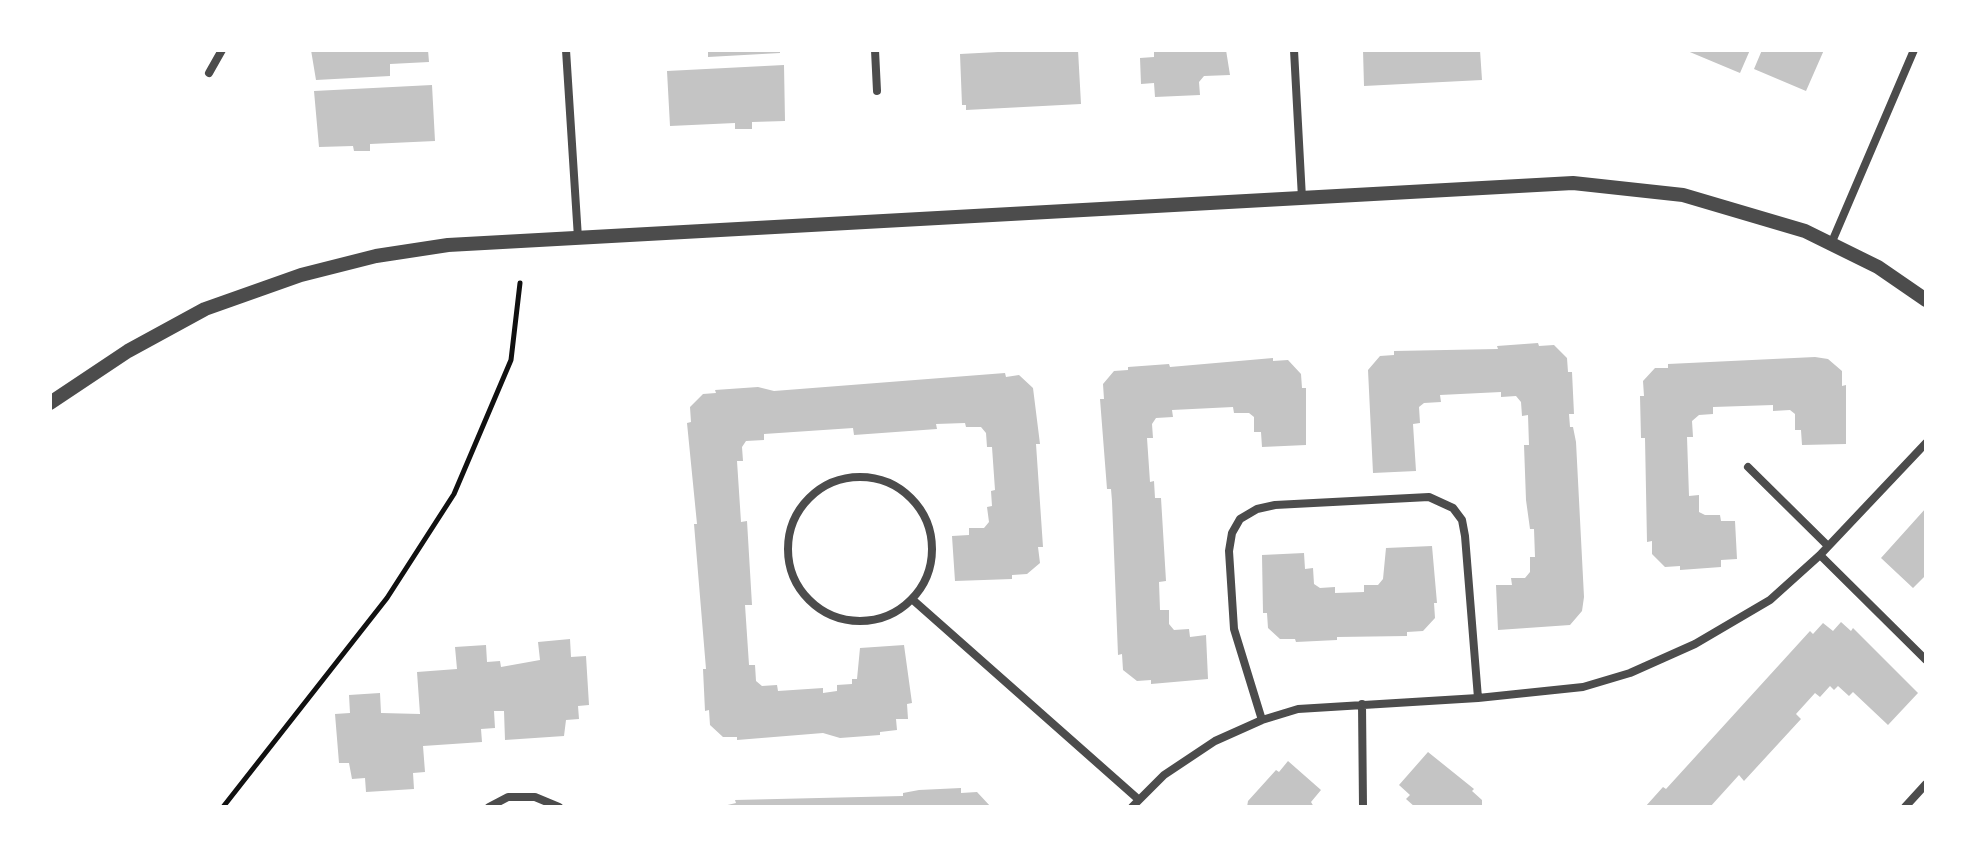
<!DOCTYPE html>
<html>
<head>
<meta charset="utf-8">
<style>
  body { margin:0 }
  #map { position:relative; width:1976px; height:857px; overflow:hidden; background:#fff; font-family:"Crimson Pro",serif }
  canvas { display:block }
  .frame { position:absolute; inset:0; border:52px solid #fff; pointer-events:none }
</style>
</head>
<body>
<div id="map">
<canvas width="1976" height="857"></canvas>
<div class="frame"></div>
</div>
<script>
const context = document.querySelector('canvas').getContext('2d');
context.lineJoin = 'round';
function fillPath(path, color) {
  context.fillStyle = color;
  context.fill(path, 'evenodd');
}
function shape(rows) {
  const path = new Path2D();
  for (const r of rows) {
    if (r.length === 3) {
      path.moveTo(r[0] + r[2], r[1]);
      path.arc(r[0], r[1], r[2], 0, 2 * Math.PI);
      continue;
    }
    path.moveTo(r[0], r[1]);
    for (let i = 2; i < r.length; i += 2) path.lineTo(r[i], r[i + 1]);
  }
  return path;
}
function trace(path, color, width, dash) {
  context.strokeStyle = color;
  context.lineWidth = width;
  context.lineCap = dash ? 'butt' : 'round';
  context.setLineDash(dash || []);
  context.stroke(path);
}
const building = shape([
  [311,50,428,50,429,62,390,64,390,76,316,80],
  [708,50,780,50,780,53,708,57],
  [1036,50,1078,50,1081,104,966,110,966,105,962,105,960,54],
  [1154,50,1226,50,1230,75,1204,76,1199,82,1200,95,1155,97,1154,83,1141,84,1140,58,1154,57],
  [1363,50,1480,50,1482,80,1364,86],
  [1685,50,1750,50,1740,73],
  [1762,50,1824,50,1806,91,1754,69],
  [784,65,785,121,752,122,752,129,735,129,735,123,670,126,667,71],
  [432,85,435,141,370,144,370,151,354,151,353,146,319,147,314,91],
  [1538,343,1539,346,1554,345,1567,358,1568,372,1572,372,1574,414,1569,414,1570,427,1573,427,1576,442,1584,597,1582,611,1570,625,1498,630,1496,585,1512,585,1511,578,1525,578,1530,572,1530,557,1535,557,1534,529,1530,529,1526,500,1524,445,1529,445,1528,415,1522,416,1521,402,1516,396,1501,397,1501,392,1440,395,1441,402,1424,403,1419,407,1420,423,1413,424,1416,471,1373,473,1368,370,1380,356,1394,355,1394,351,1498,349,1497,346],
  [1815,357,1828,359,1842,371,1842,386,1846,385,1846,444,1802,445,1801,430,1795,430,1795,414,1790,410,1773,411,1773,405,1713,407,1713,414,1699,415,1692,421,1693,437,1687,437,1689,496,1699,495,1699,512,1705,515,1720,515,1721,521,1735,521,1737,559,1721,560,1721,567,1680,570,1680,566,1665,567,1652,554,1652,541,1647,542,1645,438,1641,438,1640,396,1644,396,1643,381,1655,368,1668,368,1668,364],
  [1273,358,1273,361,1288,360,1301,374,1302,388,1306,388,1306,445,1262,447,1261,432,1254,432,1254,417,1249,413,1234,413,1233,407,1172,410,1173,417,1156,418,1152,424,1153,438,1147,438,1150,482,1154,481,1155,498,1161,498,1166,581,1159,582,1160,610,1169,610,1169,624,1174,630,1189,629,1190,637,1206,635,1208,679,1151,684,1151,680,1137,681,1123,670,1122,654,1118,655,1112,501,1111,489,1107,489,1100,399,1104,399,1103,384,1114,371,1128,370,1128,367,1169,364,1170,367],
  [1005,373,1006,377,1019,375,1033,388,1040,444,1036,444,1043,547,1038,547,1040,563,1027,574,1012,575,1012,579,955,581,952,536,969,535,969,528,984,528,989,522,987,507,992,506,991,491,995,490,992,447,987,447,986,433,981,427,966,427,965,423,936,424,937,429,854,435,853,428,764,434,764,440,746,441,742,447,743,461,737,461,741,522,747,521,752,605,745,605,749,665,755,665,756,681,762,686,777,685,778,691,823,688,823,693,837,691,837,685,852,684,852,679,857,679,860,648,904,645,912,703,907,704,908,719,896,719,897,730,880,732,880,735,840,738,823,733,737,740,737,737,723,737,710,725,709,710,705,711,703,669,706,669,694,524,697,524,687,423,691,422,690,407,703,394,716,393,715,390,758,387,774,391],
  [1926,508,1926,575,1913,588,1881,558],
  [1432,546,1437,603,1434,603,1435,618,1423,631,1407,632,1407,636,1337,637,1337,640,1296,642,1295,639,1280,639,1268,628,1267,613,1263,613,1262,555,1304,553,1305,569,1313,568,1314,584,1320,588,1335,587,1335,593,1364,592,1364,585,1378,585,1383,579,1386,548],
  [1841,622,1851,631,1853,628,1918,693,1888,725,1853,692,1849,696,1838,686,1834,690,1830,686,1820,697,1815,693,1796,714,1801,719,1744,781,1739,775,1710,807,1645,807,1663,787,1666,789,1810,631,1813,634,1823,623,1833,631],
  [570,639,571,657,586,656,589,705,578,706,579,719,566,720,564,736,505,740,504,711,494,711,495,728,481,729,482,742,423,746,425,772,413,773,414,789,366,792,365,778,352,779,349,763,339,763,335,714,350,713,349,695,380,693,381,713,420,714,417,672,457,669,455,647,486,645,487,662,500,661,501,667,540,660,538,642],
  [1428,752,1474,789,1472,791,1482,800,1482,807,1415,807,1406,799,1410,795,1399,785],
  [1288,761,1321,790,1311,802,1314,807,1247,807,1248,801,1276,770,1279,772],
  [961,788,961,793,977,792,991,807,719,807,736,803,735,800,903,796,903,793,919,790]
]);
const path = shape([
  [223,807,387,598,454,494,511,360,520,283]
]);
const minor = shape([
  [566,50,578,238],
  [875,50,877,91],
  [1294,50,1302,198],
  [209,73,222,50],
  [1831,244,1914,50],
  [1748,467,1828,546],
  [860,549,72],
  [1820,555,1926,660],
  [913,600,1138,799],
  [1362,704,1363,807],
  [1262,720,1234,629,1229,551,1232,533,1240,519,1257,509,1275,505,1429,497,1453,508,1462,520,1465,536,1478,698],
  [489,807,508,797,535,797,559,807],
  [1132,807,1164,775,1215,741,1262,720,1298,709,1478,698,1583,687,1630,673,1695,644,1770,600,1820,555,1926,443],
  [1905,807,1926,784]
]);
const tertiary = shape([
  [50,403,128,351,205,309,301,275,376,256,448,245,1573,183,1683,195,1805,231,1878,267,1926,300]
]);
fillPath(building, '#c4c4c4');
trace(path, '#111', 5);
trace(minor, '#4c4c4c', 8);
trace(tertiary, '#4c4c4c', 14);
</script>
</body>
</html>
